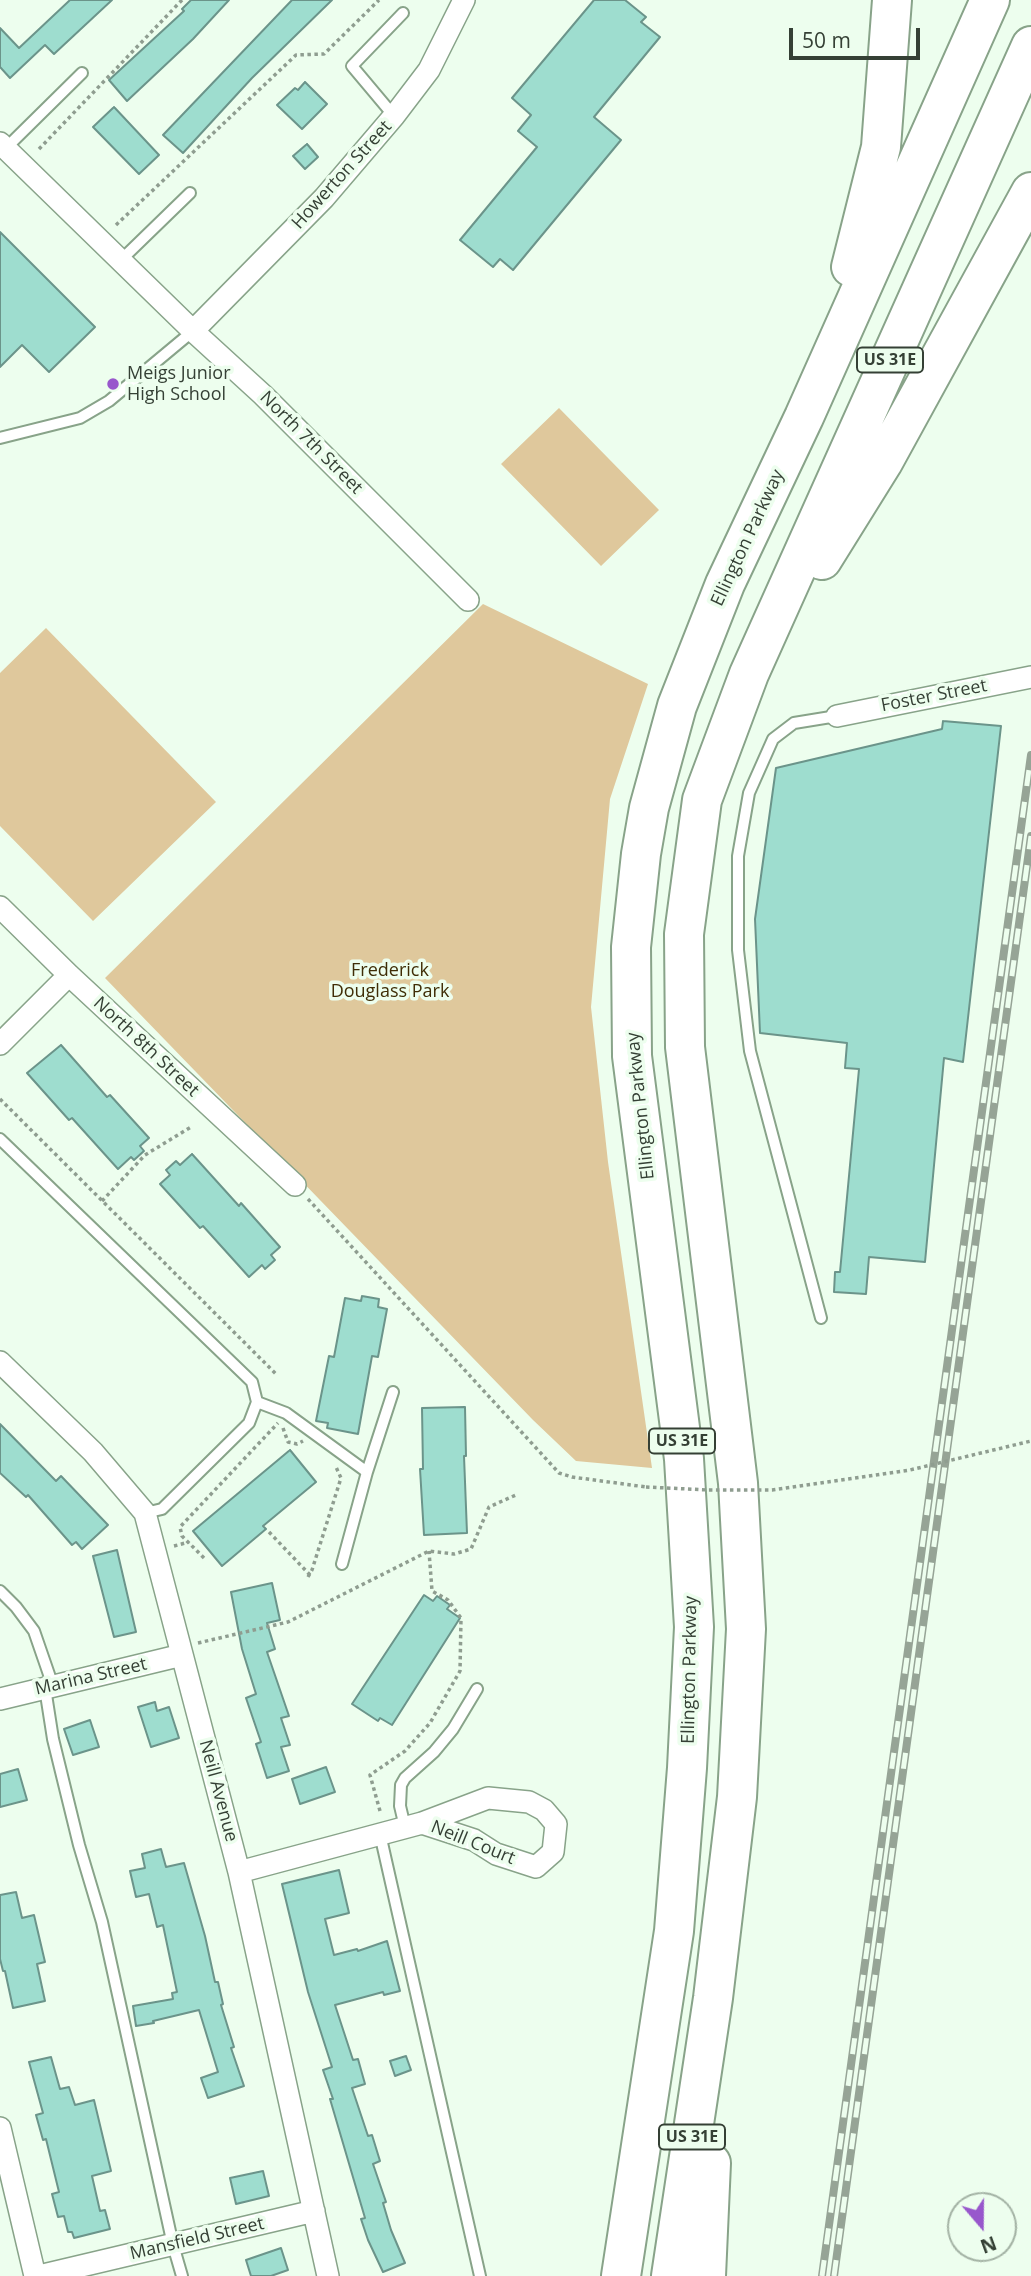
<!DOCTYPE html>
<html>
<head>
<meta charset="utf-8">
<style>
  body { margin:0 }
  #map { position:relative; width:1031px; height:2276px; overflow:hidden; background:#edfeee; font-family:"Open Sans",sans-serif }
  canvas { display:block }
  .north { position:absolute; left:947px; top:2192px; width:70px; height:70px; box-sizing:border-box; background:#edfeee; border:2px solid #a3b2a4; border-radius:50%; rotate:160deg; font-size:19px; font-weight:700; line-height:28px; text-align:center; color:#354035 }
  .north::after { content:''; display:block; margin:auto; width:24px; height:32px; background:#9857cc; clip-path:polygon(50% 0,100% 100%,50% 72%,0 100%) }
  .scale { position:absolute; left:789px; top:28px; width:131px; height:32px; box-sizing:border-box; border:4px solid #354035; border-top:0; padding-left:9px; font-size:21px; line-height:24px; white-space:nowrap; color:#354035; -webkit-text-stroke:5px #edfeee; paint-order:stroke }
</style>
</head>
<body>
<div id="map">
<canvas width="1031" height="2276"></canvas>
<div class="north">N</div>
<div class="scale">50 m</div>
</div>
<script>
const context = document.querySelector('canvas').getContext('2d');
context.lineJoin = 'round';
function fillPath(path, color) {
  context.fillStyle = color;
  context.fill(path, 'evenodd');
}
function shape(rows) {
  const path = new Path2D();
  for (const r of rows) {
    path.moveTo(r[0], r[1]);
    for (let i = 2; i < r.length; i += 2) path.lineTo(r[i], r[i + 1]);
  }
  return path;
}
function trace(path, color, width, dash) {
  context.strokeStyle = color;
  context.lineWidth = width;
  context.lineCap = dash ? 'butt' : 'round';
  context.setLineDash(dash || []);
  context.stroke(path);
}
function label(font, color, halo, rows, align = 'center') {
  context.font = font + ' "Open Sans",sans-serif';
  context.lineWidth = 7;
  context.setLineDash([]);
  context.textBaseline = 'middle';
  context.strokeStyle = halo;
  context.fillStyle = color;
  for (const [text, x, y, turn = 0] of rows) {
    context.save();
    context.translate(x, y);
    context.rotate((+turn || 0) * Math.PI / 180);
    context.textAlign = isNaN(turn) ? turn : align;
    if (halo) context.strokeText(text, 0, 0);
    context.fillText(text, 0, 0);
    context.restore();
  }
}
const green = shape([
  [559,408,659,510,601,566,501,464],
  [483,604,648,684,610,799,591,1007,608,1162,652,1468,576,1461,533,1420,105,978],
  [46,628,216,802,93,921,0,826,0,673]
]);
const building = shape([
  [70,0,112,0,54,54,45,45,10,78,0,67,0,28,19,48,70,0],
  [191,0,229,0,193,39,127,101,109,80,184,11,182,9,191,0],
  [292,0,332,0,252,78,183,153,163,135,292,0],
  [594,0,625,0,646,17,641,22,660,37,594,117,621,140,513,270,500,259,493,267,460,240,537,147,518,131,531,115,512,98,594,0],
  [305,82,327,104,302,129,277,105,295,88,298,90,305,82],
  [114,107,159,155,139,174,93,127,114,107],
  [307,144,318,157,305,169,293,156,307,144],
  [0,232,95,327,49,372,22,345,0,367,0,232],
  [943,721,1001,726,963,1062,944,1058,925,1262,869,1257,866,1294,834,1292,835,1272,840,1272,859,1069,845,1068,847,1043,760,1033,755,919,776,768,942,729,943,721],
  [61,1045,107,1097,110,1095,149,1138,140,1146,144,1151,134,1160,131,1157,118,1169,72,1118,69,1120,27,1073,61,1045],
  [192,1154,239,1206,241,1203,280,1247,271,1255,275,1260,265,1269,262,1265,249,1277,203,1226,200,1228,160,1184,170,1175,166,1170,176,1161,180,1165,192,1154],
  [362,1296,379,1299,378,1307,387,1309,378,1357,372,1356,358,1434,327,1428,328,1423,316,1421,329,1356,334,1357,345,1298,361,1301,362,1296],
  [465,1407,466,1456,464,1456,467,1533,424,1535,420,1469,423,1469,422,1408,465,1407],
  [0,1424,56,1481,61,1476,108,1525,82,1549,76,1542,72,1545,28,1495,26,1497,0,1473,0,1424],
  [290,1450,316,1482,263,1526,266,1529,222,1566,193,1531,290,1450],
  [117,1550,136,1632,114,1637,93,1556,117,1550],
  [272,1583,280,1620,267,1623,275,1649,267,1652,289,1716,281,1718,290,1745,281,1747,289,1771,267,1778,256,1744,261,1742,246,1698,256,1694,242,1649,231,1592,272,1583],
  [424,1595,433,1601,437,1596,450,1605,447,1609,460,1618,392,1725,380,1718,378,1721,352,1704,424,1595],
  [155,1702,157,1711,169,1707,179,1738,151,1747,138,1707,155,1702],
  [90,1720,99,1747,73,1755,64,1729,90,1720],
  [326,1767,335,1792,300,1804,292,1779,326,1767],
  [18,1769,27,1800,0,1807,0,1774,18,1769],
  [161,1849,166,1867,184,1863,205,1936,215,1982,218,1982,223,2004,221,2005,234,2047,231,2048,244,2086,208,2098,201,2078,218,2072,199,2010,153,2021,154,2023,136,2026,133,2006,173,1999,172,1993,177,1992,163,1925,157,1927,149,1894,136,1897,130,1871,145,1868,142,1854,161,1849],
  [339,1870,349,1913,325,1919,334,1955,357,1949,358,1951,387,1941,400,1991,384,1995,383,1992,335,2005,353,2060,358,2059,365,2084,352,2088,368,2136,372,2135,380,2161,373,2164,386,2202,383,2203,391,2230,405,2263,383,2272,368,2240,361,2219,365,2218,330,2099,333,2099,323,2070,332,2067,308,1992,282,1884,339,1870],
  [16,1892,22,1918,34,1915,45,1962,37,1964,45,2001,13,2008,5,1971,3,1971,0,1959,0,1895,16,1892],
  [406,2056,411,2070,395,2076,390,2061,406,2056],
  [51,2057,60,2089,69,2087,75,2105,94,2100,111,2171,92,2176,100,2211,105,2210,110,2229,74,2238,72,2232,68,2232,64,2216,58,2217,52,2194,59,2192,46,2139,43,2140,36,2115,43,2113,29,2062,51,2057],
  [263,2171,269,2196,236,2204,230,2178,263,2171],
  [281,2248,288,2270,271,2276,251,2276,246,2260,281,2248]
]);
const path = shape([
  [39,149,182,0],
  [116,225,296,55,324,54,379,0],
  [0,1099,276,1374],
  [308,1199,559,1473,572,1477,646,1487],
  [102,1201,145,1155,191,1127],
  [283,1428,288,1442,297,1444,303,1441],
  [269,1532,310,1575],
  [174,1546,189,1542],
  [204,1558,182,1536,180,1527,278,1423],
  [308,1577,312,1570,341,1478,336,1467],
  [198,1643,288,1622,429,1551,454,1554,471,1549,489,1507,518,1494],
  [380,1811,370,1775,405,1751,430,1723,460,1671,461,1618,448,1600,432,1591,429,1551]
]);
const service = shape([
  [394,116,352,66,403,13],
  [6,148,82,73],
  [121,260,190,193],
  [0,438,80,418,109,401,193,331],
  [0,1139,252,1382,257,1402,249,1423,162,1509,145,1513],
  [821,1318,750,1051,738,950,738,856,749,793,773,739,794,723,837,716],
  [257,1402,286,1413,367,1472,342,1564],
  [367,1472,393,1392],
  [0,1591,16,1607,34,1631,53,1686],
  [45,1688,53,1739,79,1845,102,1922,173,2245,182,2276],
  [405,1827,400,1806,401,1785,405,1778,434,1752,453,1729,477,1689],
  [380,1834,480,2276]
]);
const minor = shape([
  [0,143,193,331,263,395,468,600],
  [193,331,324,198,394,116,429,70,464,0],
  [837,716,1031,677],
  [0,907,69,975,295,1185],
  [0,1044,69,975],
  [0,1362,93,1452,145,1513,239,1872,328,2276],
  [0,1699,182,1655],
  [239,1872,422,1823,474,1840,496,1854,536,1867,553,1852,556,1824,544,1810,529,1802,488,1798,422,1823],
  [0,2128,35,2276],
  [39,2276,314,2211]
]);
const motorway = shape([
  [851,267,881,147,892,0],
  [822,560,883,462,1031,192],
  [621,2276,674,1931,687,1768,694,1627,684,1459,632,1056,631,947,641,854,649,808,677,706,725,584,804,417,990,0],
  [671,2276,713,1998,737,1797,746,1629,738,1483,685,1047,684,934,702,800,749,674,1031,46],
  [706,2276,711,2163]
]);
const rail = shape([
  [822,2276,1031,755],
  [834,2276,1031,836]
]);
const pathBridge = shape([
  [646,1487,708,1490,772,1490,910,1470,1031,1441]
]);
const markers = [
  [113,384,7,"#9857cc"]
];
const shields = [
  [890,360,66],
  [682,1441,66],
  [692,2137,66]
];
const shieldNames = [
  ["US 31E",890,360],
  ["US 31E",682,1441],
  ["US 31E",692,2137]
];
const streetNames = [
  ["Howerton Street",342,175,-48],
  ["North 7th Street",311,443,45],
  ["Ellington Parkway",748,538,-65],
  ["Foster Street",934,696,-11],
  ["North 8th Street",146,1047,43],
  ["Ellington Parkway",641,1106,-96],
  ["Ellington Parkway",690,1670,-89],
  ["Marina Street",91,1677,-13],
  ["Neill Avenue",218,1791,75],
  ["Neill Court",473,1843,22],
  ["Mansfield Street",197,2239,-13]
];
const poiNames = [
  ["Meigs Junior",127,374],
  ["High School",127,395]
];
const parkNames = [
  ["Frederick",390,971],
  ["Douglass Park",390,992]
];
fillPath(green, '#dfc89c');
fillPath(building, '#9eddcf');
trace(building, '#6b948a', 2);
trace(service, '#88a389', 14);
trace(minor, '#88a389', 24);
trace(motorway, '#88a389', 42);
trace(path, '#8f9d90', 3.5, [3.5, 3.5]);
trace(service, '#fff', 10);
trace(minor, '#fff', 21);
trace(motorway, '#fff', 38);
trace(rail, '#96a496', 8);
trace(rail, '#edfeee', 5, [16]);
trace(pathBridge, '#8f9d90', 3.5, [3.5, 3.5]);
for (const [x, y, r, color] of markers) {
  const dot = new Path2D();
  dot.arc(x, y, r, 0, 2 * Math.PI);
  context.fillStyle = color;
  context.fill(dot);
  trace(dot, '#edfeee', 2.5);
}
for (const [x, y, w] of shields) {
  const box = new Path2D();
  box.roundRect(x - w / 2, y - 12.5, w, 25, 5);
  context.fillStyle = '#edfeee';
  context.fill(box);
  trace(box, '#354035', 2);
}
label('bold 16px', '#354035', null, shieldNames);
label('18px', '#354035', '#edfeee', streetNames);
label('18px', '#354035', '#edfeee', poiNames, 'left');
label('18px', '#3f2d06', '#edfeee', parkNames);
</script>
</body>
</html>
